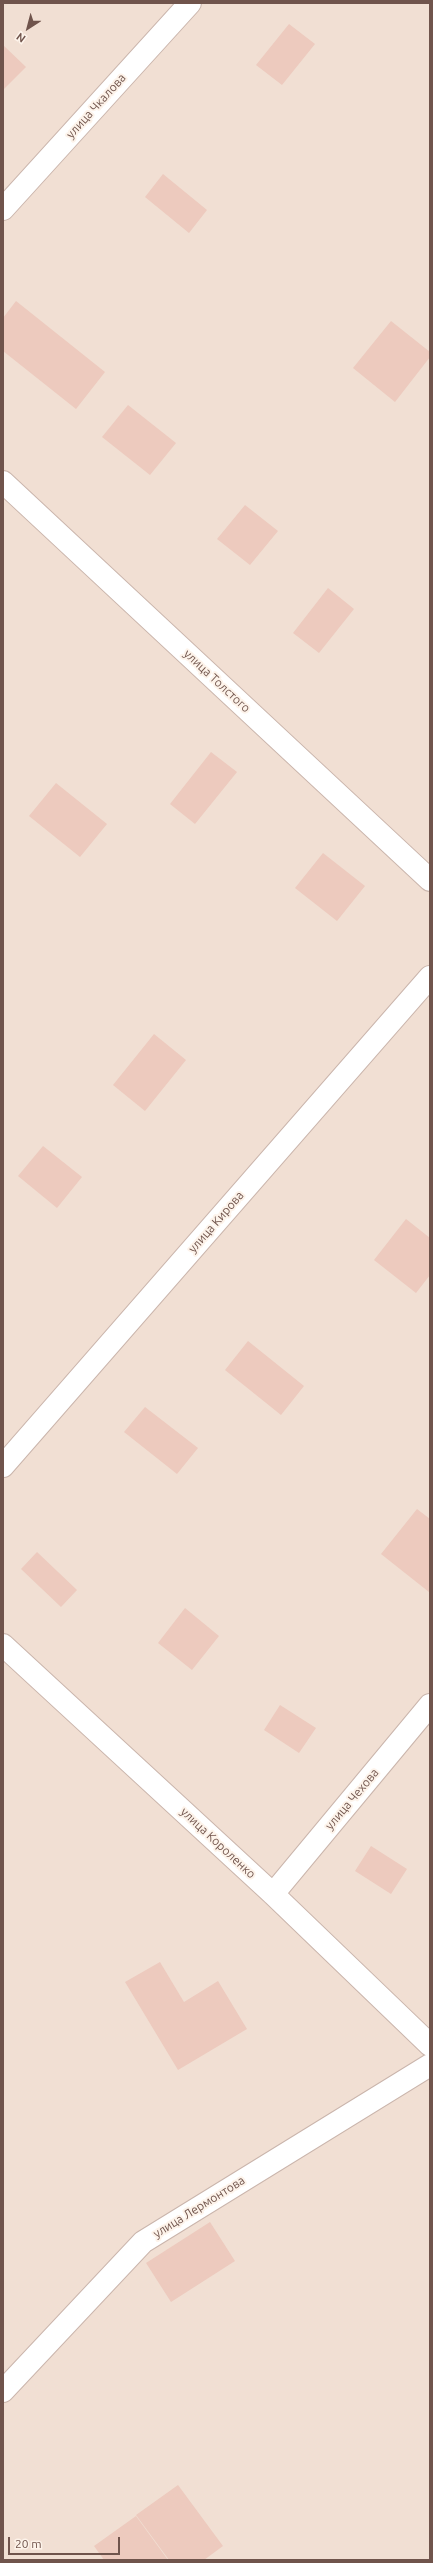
<!DOCTYPE html>
<html>
<head>
<meta charset="utf-8">
<style>
  body { margin:0 }
  #map { position:relative; width:433px; height:2563px; overflow:hidden; background:#faefe4; font-family:Ubuntu,sans-serif }
  canvas { display:block }
  .frame { position:absolute; inset:0; border:4px solid #70544c; pointer-events:none }
  .north { position:absolute; left:8px; top:8px; width:40px; height:40px; -webkit-text-stroke:3px #fdf3ea; paint-order:stroke; rotate:216deg; font-size:11px; font-weight:700; line-height:16px; text-align:center; color:#70544c }
  .north::after { content:''; display:block; margin:auto; width:14px; height:18px; background:#70544c; clip-path:polygon(50% 0,100% 100%,50% 72%,0 100%) }
  .scale { position:absolute; left:8px; top:2537px; width:112px; height:18px; box-sizing:border-box; border:2px solid #70544c; border-top:0; padding-left:5px; font-size:12px; line-height:14px; white-space:nowrap; color:#70544c; -webkit-text-stroke:3px #fdf3ea; paint-order:stroke }
</style>
</head>
<body>
<div id="map">
<canvas width="433" height="2563"></canvas>
<div class="frame"></div>
<div class="north">N</div>
<div class="scale">20 m</div>
</div>
<script>
const context = document.querySelector('canvas').getContext('2d');
context.lineJoin = 'round';
function fillPath(path, color) {
  context.fillStyle = color;
  context.fill(path, 'evenodd');
}
function shape(rows) {
  const path = new Path2D();
  for (const r of rows) {
    path.moveTo(r[0], r[1]);
    for (let i = 2; i < r.length; i += 2) path.lineTo(r[i], r[i + 1]);
  }
  return path;
}
function trace(path, color, width, dash) {
  context.strokeStyle = color;
  context.lineWidth = width;
  context.lineCap = dash ? 'butt' : 'round';
  context.setLineDash(dash || []);
  context.stroke(path);
}
function label(font, color, halo, rows, align = 'center') {
  context.font = font + ' Ubuntu,sans-serif';
  context.lineWidth = 4;
  context.setLineDash([]);
  context.textBaseline = 'middle';
  context.strokeStyle = halo;
  context.fillStyle = color;
  for (const [text, x, y, turn = 0] of rows) {
    context.save();
    context.translate(x, y);
    context.rotate((+turn || 0) * Math.PI / 180);
    context.textAlign = isNaN(turn) ? turn : align;
    if (halo) context.strokeText(text, 0, 0);
    context.fillText(text, 0, 0);
    context.restore();
  }
}
const residential = shape([
  [3,3,430,3,430,2560,3,2560]
]);
const building = shape([
  [289,24,315,44,282,85,256,65],
  [3,45,26,67,3,90],
  [163,174,207,210,189,233,145,197],
  [16,301,105,372,76,409,3,351,3,318],
  [391,321,430,352,430,357,395,402,353,368],
  [128,405,176,443,150,475,102,437],
  [245,505,278,531,250,565,217,539],
  [328,588,354,609,319,653,293,633],
  [211,752,237,772,195,824,170,804],
  [56,783,107,824,80,857,29,816],
  [323,853,365,886,337,921,295,888],
  [154,1034,186,1060,145,1111,113,1085],
  [43,1146,82,1177,57,1208,18,1176],
  [406,1219,430,1238,430,1275,416,1293,374,1260],
  [248,1341,304,1386,281,1415,225,1370],
  [145,1407,198,1448,177,1474,124,1432],
  [417,1509,430,1519,429,1592,381,1554],
  [37,1552,77,1590,61,1607,21,1569],
  [185,1608,219,1636,192,1670,158,1643],
  [280,1705,316,1728,299,1753,264,1730],
  [371,1846,407,1869,391,1894,355,1871],
  [160,1962,184,2002,218,1981,247,2029,178,2070,125,1982],
  [210,2222,235,2261,171,2302,146,2263],
  [178,2485,223,2546,204,2560,169,2560,136,2515],
  [136,2516,168,2560,104,2560,94,2546]
]);
const street = shape([
  [3,209,190,3],
  [3,482,430,880],
  [3,1466,430,977],
  [3,1645,273,1894,430,2045],
  [273,1894,430,1705],
  [3,2391,143,2242,430,2065]
]);
const streetNames = [
  ["улица Чкалова",96,106,-48],
  ["улица Толстого",217,681,43],
  ["улица Кирова",216,1222,-49],
  ["улица Чехова",352,1799,-50],
  ["улица Короленко",218,1843,43],
  ["улица Лермонтова",199,2207,-32]
];
fillPath(residential, '#f1dfd3');
fillPath(building, '#edcabe');
trace(street, '#cab5ac', 24);
trace(street, '#fff', 22);
label('12px', '#70544c', '#fdf3ea', streetNames);
</script>
</body>
</html>
